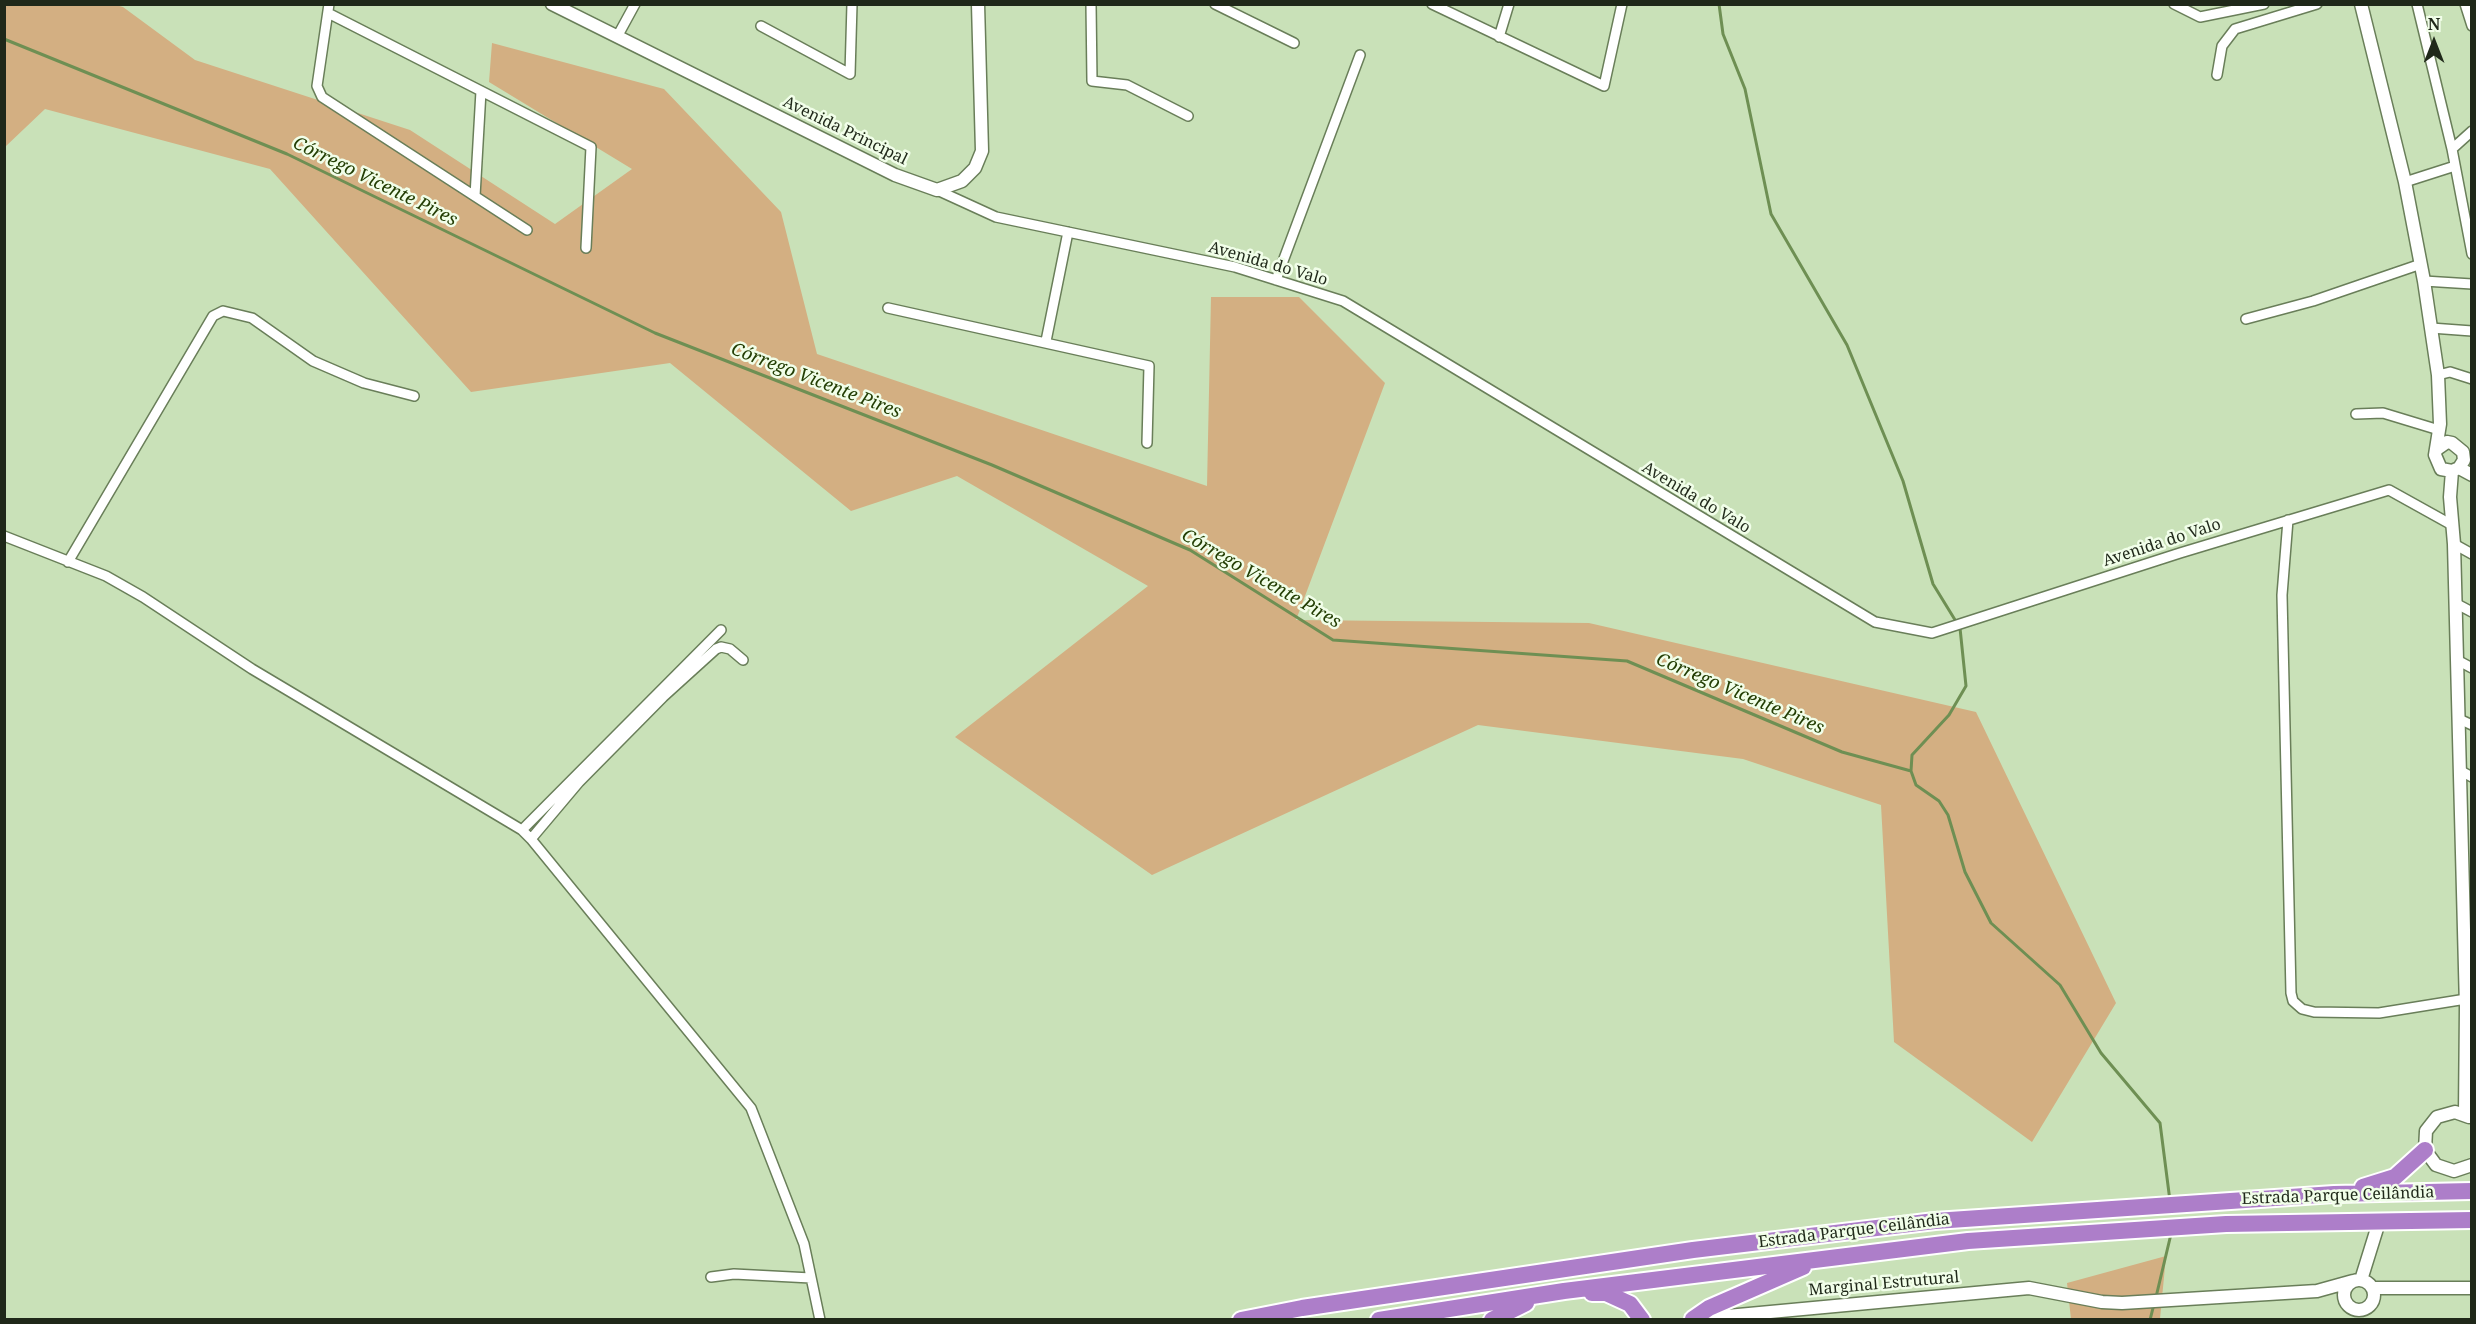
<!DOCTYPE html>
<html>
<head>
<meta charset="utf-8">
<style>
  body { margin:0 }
  #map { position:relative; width:2476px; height:1324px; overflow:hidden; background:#c9e1b8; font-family:"Noto Serif",serif }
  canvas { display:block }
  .frame { position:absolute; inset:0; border:6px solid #1f2819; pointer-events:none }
  .north { position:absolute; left:2404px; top:12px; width:60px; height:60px; -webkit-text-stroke:4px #f1fee9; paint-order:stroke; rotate:0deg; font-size:16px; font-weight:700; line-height:24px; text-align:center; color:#1f2819 }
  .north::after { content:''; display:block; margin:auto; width:21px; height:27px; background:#1f2819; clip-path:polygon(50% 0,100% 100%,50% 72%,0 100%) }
</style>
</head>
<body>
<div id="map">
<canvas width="2476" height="1324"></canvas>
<div class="frame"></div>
<div class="north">N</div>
</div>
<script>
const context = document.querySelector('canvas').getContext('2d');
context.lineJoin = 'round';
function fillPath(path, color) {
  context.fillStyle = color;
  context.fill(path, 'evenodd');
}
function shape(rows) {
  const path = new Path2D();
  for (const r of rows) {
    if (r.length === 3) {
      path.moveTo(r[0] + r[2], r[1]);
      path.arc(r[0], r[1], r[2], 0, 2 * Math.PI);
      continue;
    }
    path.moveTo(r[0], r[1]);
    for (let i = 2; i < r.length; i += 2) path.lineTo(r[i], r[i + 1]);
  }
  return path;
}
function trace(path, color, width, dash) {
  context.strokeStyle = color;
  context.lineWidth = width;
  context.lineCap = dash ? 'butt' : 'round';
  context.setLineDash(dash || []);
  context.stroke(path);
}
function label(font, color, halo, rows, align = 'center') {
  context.font = font + ' "Noto Serif",serif';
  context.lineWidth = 5;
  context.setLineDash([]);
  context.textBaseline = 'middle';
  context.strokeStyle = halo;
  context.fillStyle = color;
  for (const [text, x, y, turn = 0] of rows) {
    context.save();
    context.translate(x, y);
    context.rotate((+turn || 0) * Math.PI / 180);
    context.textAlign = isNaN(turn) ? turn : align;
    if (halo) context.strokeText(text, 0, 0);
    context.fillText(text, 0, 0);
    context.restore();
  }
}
const green = shape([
  [112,4,123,7,195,60,410,130,555,224,632,169,489,82,492,43,664,89,781,212,817,354,1207,486,1211,297,1299,297,1385,383,1296,620,1589,623,1976,712,2116,1003,2032,1142,1894,1042,1881,805,1743,759,1478,725,1152,875,955,737,1148,586,957,476,851,511,670,363,471,392,270,169,45,109,5,147,5,5],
  [2166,1256,2160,1319,2071,1319,2067,1283]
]);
const stream = shape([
  [1719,4,1723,34,1745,89,1771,214,1847,345,1903,481,1933,584,1960,628,1966,686,1949,715,1912,755,1911,771,1916,785,1939,801,1948,815,1965,872,1991,923,2060,985,2101,1053,2160,1123,2170,1201],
  [4,39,287,154,655,333,992,465,1190,550,1333,640,1627,661,1842,752,1911,771],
  [2156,1297,2171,1234],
  [2150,1320,2154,1304]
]);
const minor = shape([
  [329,4,317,86,322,97,527,230],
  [1091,4,1092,81,1127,85,1188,116],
  [1215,4,1294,43],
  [1432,4,1604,86,1622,4],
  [2174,4,2200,17,2264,4],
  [2417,4,2452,149,2472,254],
  [2465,4,2472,26],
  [328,13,591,147,586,248],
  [761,26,850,74,852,4],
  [617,37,635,4],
  [1499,37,1509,4],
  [2217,75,2222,46,2235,29,2317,4],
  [2452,149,2472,131],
  [2405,182,2455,166],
  [937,190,996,217,1235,267,1343,301,1875,622,1932,633,2180,553,2389,490,2452,525],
  [475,196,481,91],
  [1276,280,1360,55],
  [2424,281,2472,284],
  [888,308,1149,366,1147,443],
  [2246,319,2313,301,2421,264],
  [2431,328,2472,331],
  [1046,341,1068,232],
  [2438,375,2450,372,2472,379],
  [2356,414,2383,413,2439,430],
  [2288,520,2282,595,2291,993,2293,1001,2302,1009,2314,1012,2379,1013,2466,999],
  [4,536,106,576,143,597,252,669,522,830,531,839,751,1108,804,1244,820,1320],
  [2454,544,2472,554],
  [68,562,213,316,223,311,252,318,313,361,364,383,414,396],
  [2455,603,2472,612],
  [2457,660,2472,668],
  [2459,719,2472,725],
  [2459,770,2472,777],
  [522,830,721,630],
  [531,839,579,782,663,697,716,649,721,647,730,649,743,660],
  [711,1277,734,1274,811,1278]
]);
const tertiary = shape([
  [552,4,895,175,937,190,962,181,975,168,982,151,978,4],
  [2361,4,2405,182,2424,281,2438,375,2440,424,2435,455,2441,469,2452,471,2459,468,2464,460,2463,452,2452,443,2447,442,2437,449],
  [2459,468,2472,475],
  [2452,471,2450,497,2454,544,2466,1007,2465,1114],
  [2469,1117,2455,1112,2437,1117,2426,1131,2425,1150,2436,1165,2454,1171,2472,1165],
  [2361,1280,2379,1222],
  [2359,1295,15],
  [2372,1288,2472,1288],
  [1695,1319,2029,1288,2102,1302,2122,1303,2317,1291,2353,1281]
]);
const motorway = shape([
  [2363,1187,2395,1177,2425,1150],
  [1592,1293,1606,1293,1630,1304,1642,1320],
  [1693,1319,1709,1308,1803,1267],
  [1241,1320,1302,1308,1693,1250,1935,1221,2334,1194,2472,1191],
  [1379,1320,1564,1291,1968,1241,2226,1224,2472,1220],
  [1492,1320,1526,1303]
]);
const streetNames = [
  ["Avenida Principal",845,131,26],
  ["Avenida do Valo",1268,264,16],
  ["Avenida do Valo",1696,498,31],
  ["Avenida do Valo",2162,543,-18],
  ["Estrada Parque Ceilândia",2338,1196,-2],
  ["Estrada Parque Ceilândia",1854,1231,-7],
  ["Marginal Estrutural",1884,1284,-5]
];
const waterNames = [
  ["Córrego Vicente Pires",375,182,26],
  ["Córrego Vicente Pires",816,381,21],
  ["Córrego Vicente Pires",1261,579,30],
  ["Córrego Vicente Pires",1740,694,23]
];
fillPath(green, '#d3af82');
trace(stream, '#6e8f53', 3);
trace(minor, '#697e59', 12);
trace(tertiary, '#697e59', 15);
trace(motorway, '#fff', 20);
trace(minor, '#fff', 9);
trace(tertiary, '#fff', 12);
trace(motorway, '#ad7ec9', 16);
label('16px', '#1f2819', '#f1fee9', streetNames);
label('italic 18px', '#233e04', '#f1fee9', waterNames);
</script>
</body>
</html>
